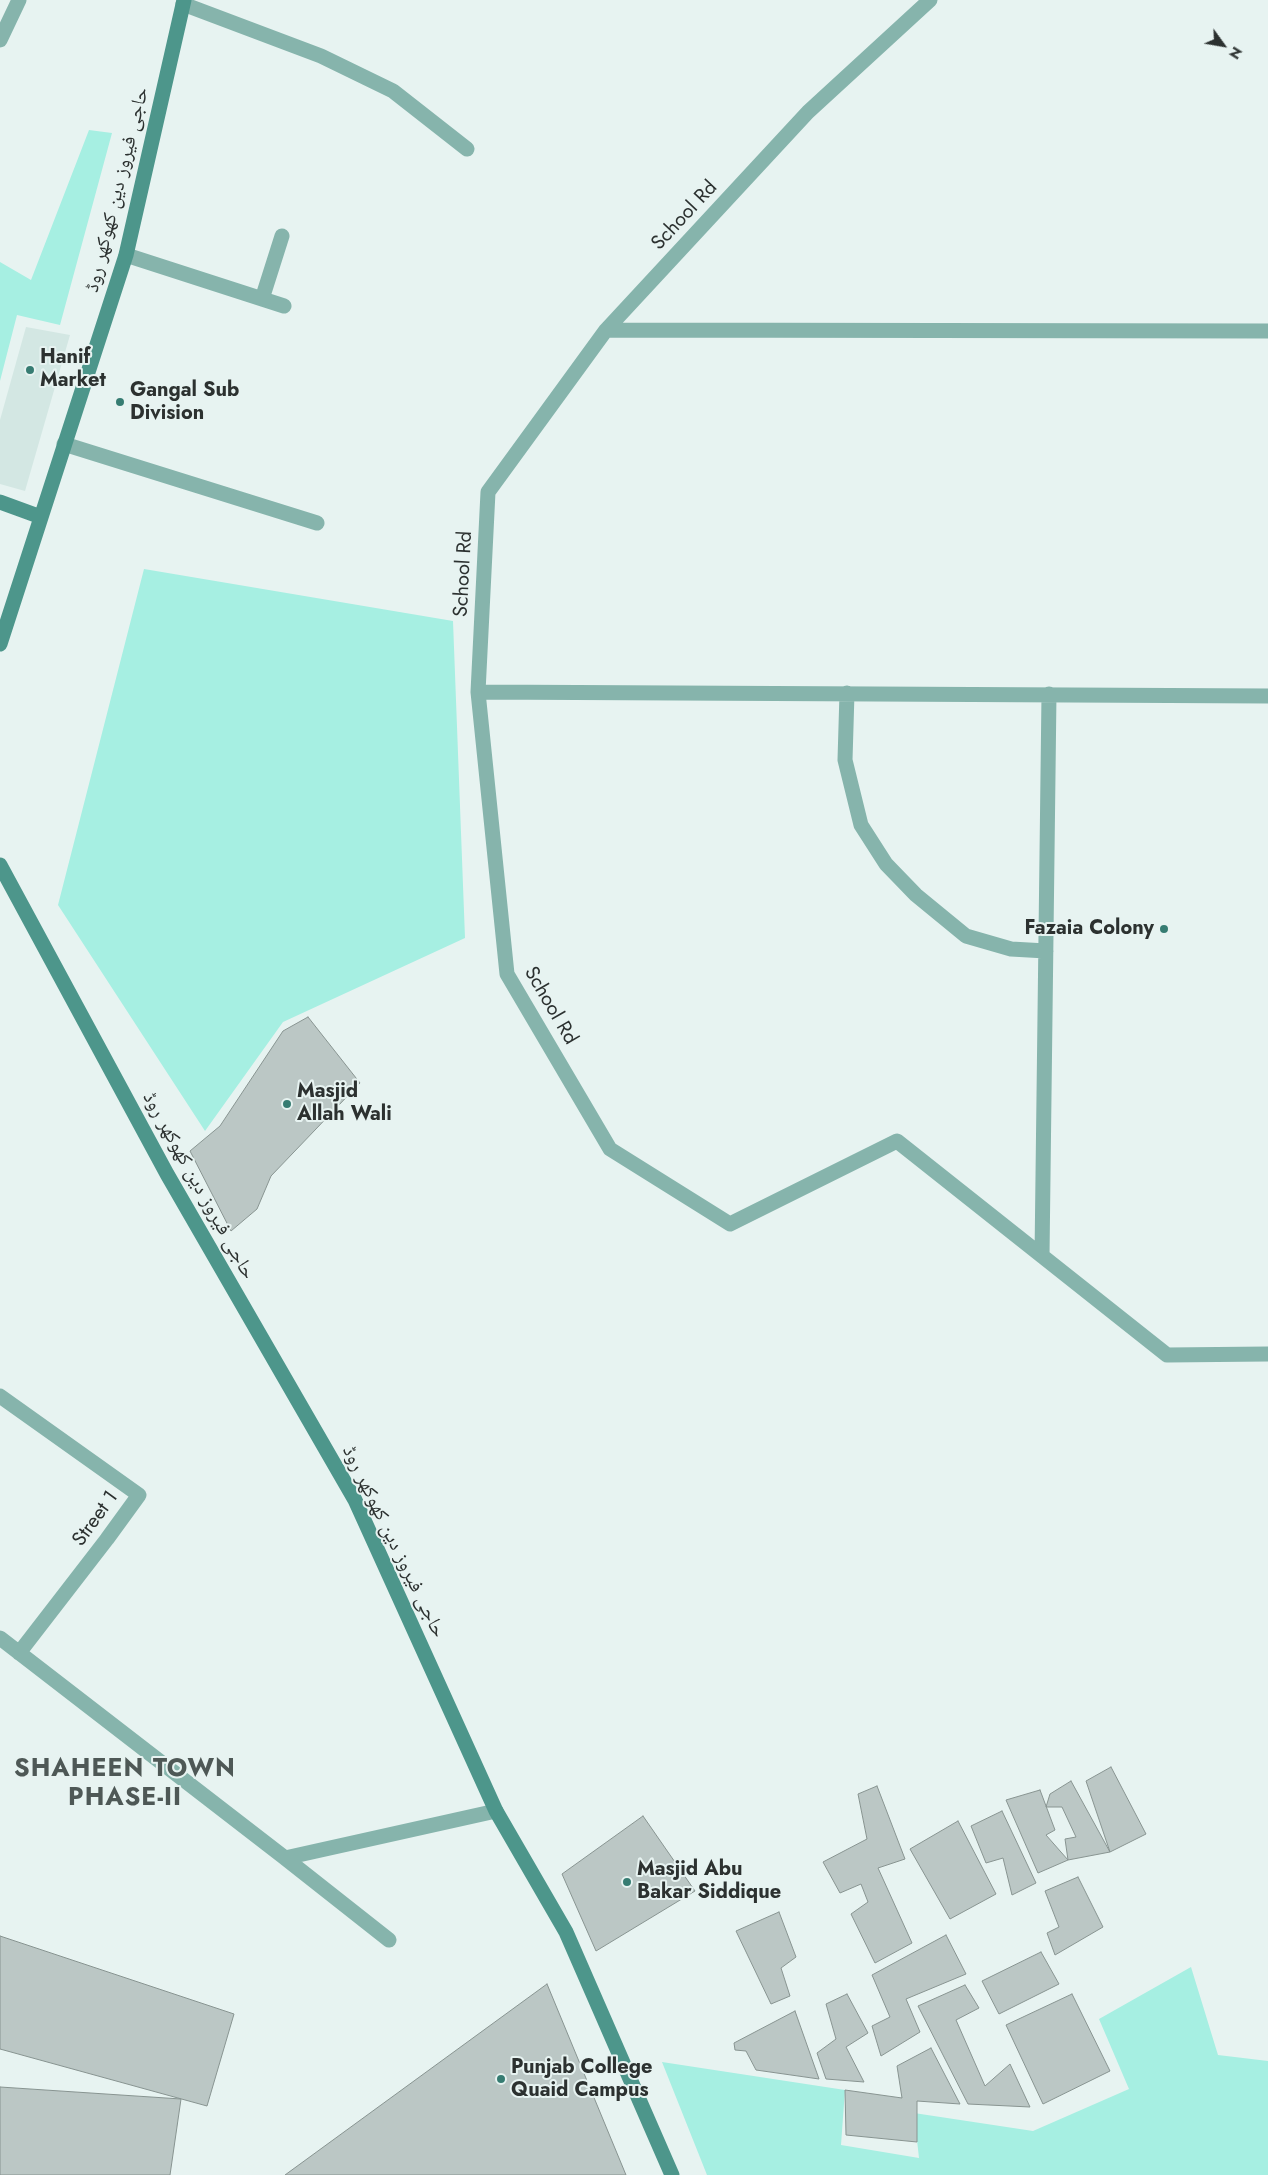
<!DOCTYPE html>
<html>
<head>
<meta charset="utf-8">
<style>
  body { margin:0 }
  #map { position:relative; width:1268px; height:2175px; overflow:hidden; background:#e7f3f1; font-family:Jost,sans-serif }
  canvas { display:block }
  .north { position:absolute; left:1198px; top:20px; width:50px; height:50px; -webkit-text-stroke:4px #e7f3f1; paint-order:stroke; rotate:122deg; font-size:14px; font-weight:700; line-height:20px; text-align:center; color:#2c3130 }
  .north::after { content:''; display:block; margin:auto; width:18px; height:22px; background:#2c3130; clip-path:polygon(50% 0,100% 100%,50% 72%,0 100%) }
</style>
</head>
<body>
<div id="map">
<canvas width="1268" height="2175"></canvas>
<div class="north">N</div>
</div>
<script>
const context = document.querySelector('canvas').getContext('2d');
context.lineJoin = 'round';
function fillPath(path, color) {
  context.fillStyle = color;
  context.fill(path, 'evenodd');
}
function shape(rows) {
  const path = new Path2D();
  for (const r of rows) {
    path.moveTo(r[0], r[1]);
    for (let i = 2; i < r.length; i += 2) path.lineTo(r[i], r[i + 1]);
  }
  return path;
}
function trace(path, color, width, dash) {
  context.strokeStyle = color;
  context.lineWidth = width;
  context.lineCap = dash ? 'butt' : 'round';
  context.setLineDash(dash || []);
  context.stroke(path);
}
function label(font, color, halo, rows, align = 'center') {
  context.font = font + ' Jost,"Noto Naskh Arabic",sans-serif';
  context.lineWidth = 4;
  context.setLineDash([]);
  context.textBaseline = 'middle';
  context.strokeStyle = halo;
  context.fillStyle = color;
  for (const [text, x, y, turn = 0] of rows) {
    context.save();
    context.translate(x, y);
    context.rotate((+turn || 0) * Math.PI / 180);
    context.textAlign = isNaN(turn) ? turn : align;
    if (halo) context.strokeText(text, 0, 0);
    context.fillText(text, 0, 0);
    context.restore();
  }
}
const built = shape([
  [26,327,70,335,25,491,0,484,0,420]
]);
const green = shape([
  [89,130,112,133,60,325,17,315,0,381,0,262,31,280],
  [144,569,453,621,465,938,283,1022,205,1131,58,905],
  [1191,1967,1218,2055,1268,2061,1268,2175,707,2175,662,2062,845,2090,841,2145,919,2158,914,2113,1033,2131,1129,2089,1099,2019]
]);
const building = shape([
  [308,1017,360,1083,271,1176,257,1209,231,1231,190,1151,220,1126,283,1031,308,1017],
  [1111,1767,1146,1834,1110,1852,1086,1781,1111,1767],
  [1071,1781,1110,1852,1068,1860,1065,1839,1076,1837,1062,1807,1046,1807,1050,1794,1071,1781],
  [877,1786,905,1859,878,1868,912,1943,875,1963,851,1914,868,1902,861,1884,840,1893,823,1862,867,1839,858,1794,877,1786],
  [1040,1790,1055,1830,1046,1835,1068,1860,1038,1873,1006,1800,1040,1790],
  [1002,1811,1036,1883,1012,1895,1003,1858,986,1863,971,1826,1002,1811],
  [643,1816,695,1891,596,1951,562,1874,643,1816],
  [958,1821,996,1894,950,1919,910,1849,958,1821],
  [1078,1877,1103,1927,1055,1955,1047,1933,1059,1927,1045,1891,1078,1877],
  [779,1912,796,1957,781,1968,790,1996,771,2004,736,1931,779,1912],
  [946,1935,966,1974,906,1999,920,2032,881,2056,872,2026,890,2017,872,1975,946,1935],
  [0,1936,234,2014,207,2106,0,2049,0,1936],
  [1041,1952,1059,1984,999,2014,982,1981,1041,1952],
  [547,1984,626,2175,285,2175,547,1984],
  [965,1985,979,2008,956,2020,985,2086,1010,2064,1030,2107,968,2104,918,2006,965,1985],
  [847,1994,868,2033,846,2047,864,2082,826,2079,817,2053,836,2039,826,2004,847,1994],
  [1072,1994,1110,2071,1043,2104,1006,2025,1072,1994],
  [795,2011,819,2079,756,2070,746,2051,735,2050,734,2043,795,2011],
  [931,2048,960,2104,917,2101,917,2142,846,2135,845,2090,902,2098,897,2066,931,2048],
  [0,2087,181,2099,170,2175,0,2175,0,2087]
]);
const street = shape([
  [930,0,808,112,606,330,488,492,478,692,507,974,610,1149,730,1224,897,1141,1167,1355,1268,1354],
  [183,4,321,56,393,91,467,149],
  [0,40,19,0],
  [126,255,284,306],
  [262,299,282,236],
  [606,330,1268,331],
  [64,444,317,523],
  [478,692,1268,696],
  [847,693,845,760,861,825,886,864,916,895,966,936,1011,949,1046,951],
  [1042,1256,1049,694],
  [0,1396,139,1495,107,1539,19,1653],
  [0,1638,285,1858,496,1811],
  [285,1858,389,1940]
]);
const secondary = shape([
  [0,502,41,517],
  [0,644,126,255,184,0],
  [0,865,167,1174,355,1500,496,1811,566,1932,672,2175]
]);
const markers = [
  [30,370,5,"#367c72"],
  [120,402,5,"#367c72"],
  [1164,929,5,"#367c72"],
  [287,1104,5,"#367c72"],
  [627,1882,5,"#367c72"],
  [501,2079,5,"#367c72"]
];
const streetNames = [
  ["حاجی فیروز دین کھوکھر روڈ",118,190,-76],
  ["School Rd",685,216,-47],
  ["School Rd",464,574,-87],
  ["School Rd",550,1006,60],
  ["حاجی فیروز دین کھوکھر روڈ",198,1186,61],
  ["Street 1",96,1519,-54],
  ["حاجی فیروز دین کھوکھر روڈ",393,1542,64]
];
const poiNames = [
  ["Hanif",40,358],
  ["Market",40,381],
  ["Gangal Sub",130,391],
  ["Division",130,414],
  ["Fazaia Colony",1154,929,"right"],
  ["Masjid",297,1092],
  ["Allah Wali",297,1115],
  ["Masjid Abu",637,1870],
  ["Bakar Siddique",637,1893],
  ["Punjab College",511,2068],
  ["Quaid Campus",511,2091]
];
const districtNames = [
  ["SHAHEEN TOWN",125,1770],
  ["PHASE-II",125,1799]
];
fillPath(built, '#d3e7e3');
fillPath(green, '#a6efe2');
fillPath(building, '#bbc7c5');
trace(building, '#889491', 1);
trace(street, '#86b4ac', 15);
trace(secondary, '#4d968b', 15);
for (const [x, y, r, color] of markers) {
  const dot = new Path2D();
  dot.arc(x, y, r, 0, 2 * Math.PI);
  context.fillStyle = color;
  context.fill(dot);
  trace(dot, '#e7f3f1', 2);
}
label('20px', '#2c3130', '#e7f3f1', streetNames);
label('bold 20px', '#2c3130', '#e7f3f1', poiNames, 'left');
context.letterSpacing = '1px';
label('bold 25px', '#4e5856', '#e7f3f1', districtNames);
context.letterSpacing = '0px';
</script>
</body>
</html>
